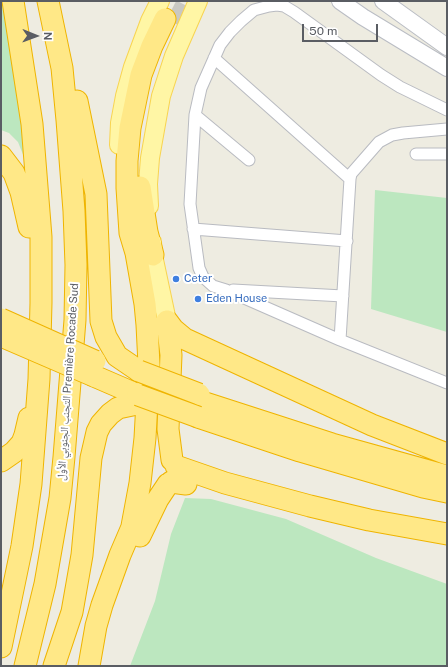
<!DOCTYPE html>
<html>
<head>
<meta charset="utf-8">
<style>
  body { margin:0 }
  #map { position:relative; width:448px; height:667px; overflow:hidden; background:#eeece1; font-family:"Public Sans",sans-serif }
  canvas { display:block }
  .frame { position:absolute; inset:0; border:2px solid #5a5d63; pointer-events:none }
  .north { position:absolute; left:16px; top:16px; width:40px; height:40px; -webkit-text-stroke:3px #fff; paint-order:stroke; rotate:91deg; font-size:11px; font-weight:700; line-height:16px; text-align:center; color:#5a5d63 }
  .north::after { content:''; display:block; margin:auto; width:14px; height:18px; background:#5a5d63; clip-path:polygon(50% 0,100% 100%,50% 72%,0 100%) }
  .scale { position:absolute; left:302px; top:24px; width:76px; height:18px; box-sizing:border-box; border:2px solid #5a5d63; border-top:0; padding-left:5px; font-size:12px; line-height:14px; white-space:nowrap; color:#5a5d63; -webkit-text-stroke:3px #fff; paint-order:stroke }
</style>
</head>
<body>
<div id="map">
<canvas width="448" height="667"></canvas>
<div class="frame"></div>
<div class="north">N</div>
<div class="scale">50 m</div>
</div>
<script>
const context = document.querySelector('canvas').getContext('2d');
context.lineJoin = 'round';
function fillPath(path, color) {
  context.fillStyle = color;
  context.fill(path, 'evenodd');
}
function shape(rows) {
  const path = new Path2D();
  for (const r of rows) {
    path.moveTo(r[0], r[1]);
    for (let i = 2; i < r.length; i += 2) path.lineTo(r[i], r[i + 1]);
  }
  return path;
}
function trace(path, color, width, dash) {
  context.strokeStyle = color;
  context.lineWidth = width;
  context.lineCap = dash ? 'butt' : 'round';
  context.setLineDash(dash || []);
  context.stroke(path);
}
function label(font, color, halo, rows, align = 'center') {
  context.font = font + ' "Public Sans","Noto Naskh Arabic",sans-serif';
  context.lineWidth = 4;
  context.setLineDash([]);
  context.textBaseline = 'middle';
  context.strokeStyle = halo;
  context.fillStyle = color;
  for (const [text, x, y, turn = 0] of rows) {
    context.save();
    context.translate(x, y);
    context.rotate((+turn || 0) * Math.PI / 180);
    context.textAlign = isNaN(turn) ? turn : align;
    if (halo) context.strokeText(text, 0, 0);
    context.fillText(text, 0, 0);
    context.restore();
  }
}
const green = shape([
  [1,1,3,1,15,55,26,162,18,142,9,133,1,130],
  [375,190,447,198,447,332,371,309],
  [185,498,211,499,286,519,376,558,447,584,447,666,130,666,155,601,171,534]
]);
const highwayTunnel = shape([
  [176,24,188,1]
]);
const street = shape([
  [214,58,350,179],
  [447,110,400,87,381,75,294,12,284,6,277,5,269,6,254,10,241,21,230,32,220,45,201,88,195,115,190,204,199,268,203,277,213,286,226,290,340,340,447,383],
  [195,115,249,160],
  [416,154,447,154],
  [193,229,347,241],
  [233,290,343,296],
  [340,340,350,179,351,174,379,142,392,135,403,133,447,129]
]);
const secondary = shape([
  [340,1,363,17,447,68],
  [383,1,447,47]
]);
const primary = shape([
  [119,145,120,123,125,96,133,67,150,21,160,1],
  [149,206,148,184,150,158,161,96,174,56,198,1],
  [152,242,153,255,167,321]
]);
const highway = shape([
  [77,101,96,194,101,321,106,337,117,356,139,371],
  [1,156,14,173,21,192,29,227],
  [140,187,147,232,153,255],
  [167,321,173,329,185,339,372,425,447,454],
  [167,321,171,355,168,429,172,460],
  [94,376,138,395],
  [199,401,332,444,447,476],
  [198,417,300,451,423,487,447,492],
  [1,461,14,452,22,443,25,435,29,418],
  [176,466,225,483,310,506,369,520,447,534],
  [171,482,186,484],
  [132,526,140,483,145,438,149,365,147,325,145,304,136,253,130,233,127,188,127,161,130,128,141,75,152,46,165,19],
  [140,536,158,499,168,484],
  [1,647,22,546,31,484,39,379,41,303,41,237,32,124,13,1],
  [25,666,45,584,60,498,64,457,75,320,76,265,74,211,67,120,62,68,48,1],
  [54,666,72,612,82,555,91,458,97,432,101,424,110,414,118,408,137,404],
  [89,666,96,626,102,605,120,555,138,513]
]);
const highwayBridge = shape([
  [1,319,95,361],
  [1,336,94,376],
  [139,371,199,394],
  [138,395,198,417]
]);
const markers = [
  [176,279,4,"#3f7fe0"],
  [198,299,4,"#3f7fe0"]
];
const shopNames = [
  ["Ceter",184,279],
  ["Eden House",206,299]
];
const streetNames = [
  ["التجنب الجنوبي الأول Première Rocade Sud",68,382,-86]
];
fillPath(green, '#bce7bf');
trace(highwayTunnel, '#c9c8c2', 21, [21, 10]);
trace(street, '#b9bbc1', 13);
trace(secondary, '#babdc4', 18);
trace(primary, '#f8d450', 20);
trace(highway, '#efb400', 23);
trace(street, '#fff', 11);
trace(secondary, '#fff', 16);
trace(primary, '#fff6a5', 18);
trace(highway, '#ffe887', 21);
trace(highwayBridge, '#efb400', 23, []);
trace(highwayBridge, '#ffe887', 21);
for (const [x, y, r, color] of markers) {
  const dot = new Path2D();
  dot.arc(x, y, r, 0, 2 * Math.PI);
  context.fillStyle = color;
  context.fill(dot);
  trace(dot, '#fff', 1.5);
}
label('11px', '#366cbe', '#fff', shopNames, 'left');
label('11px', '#5a5d63', '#fff', streetNames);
</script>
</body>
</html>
